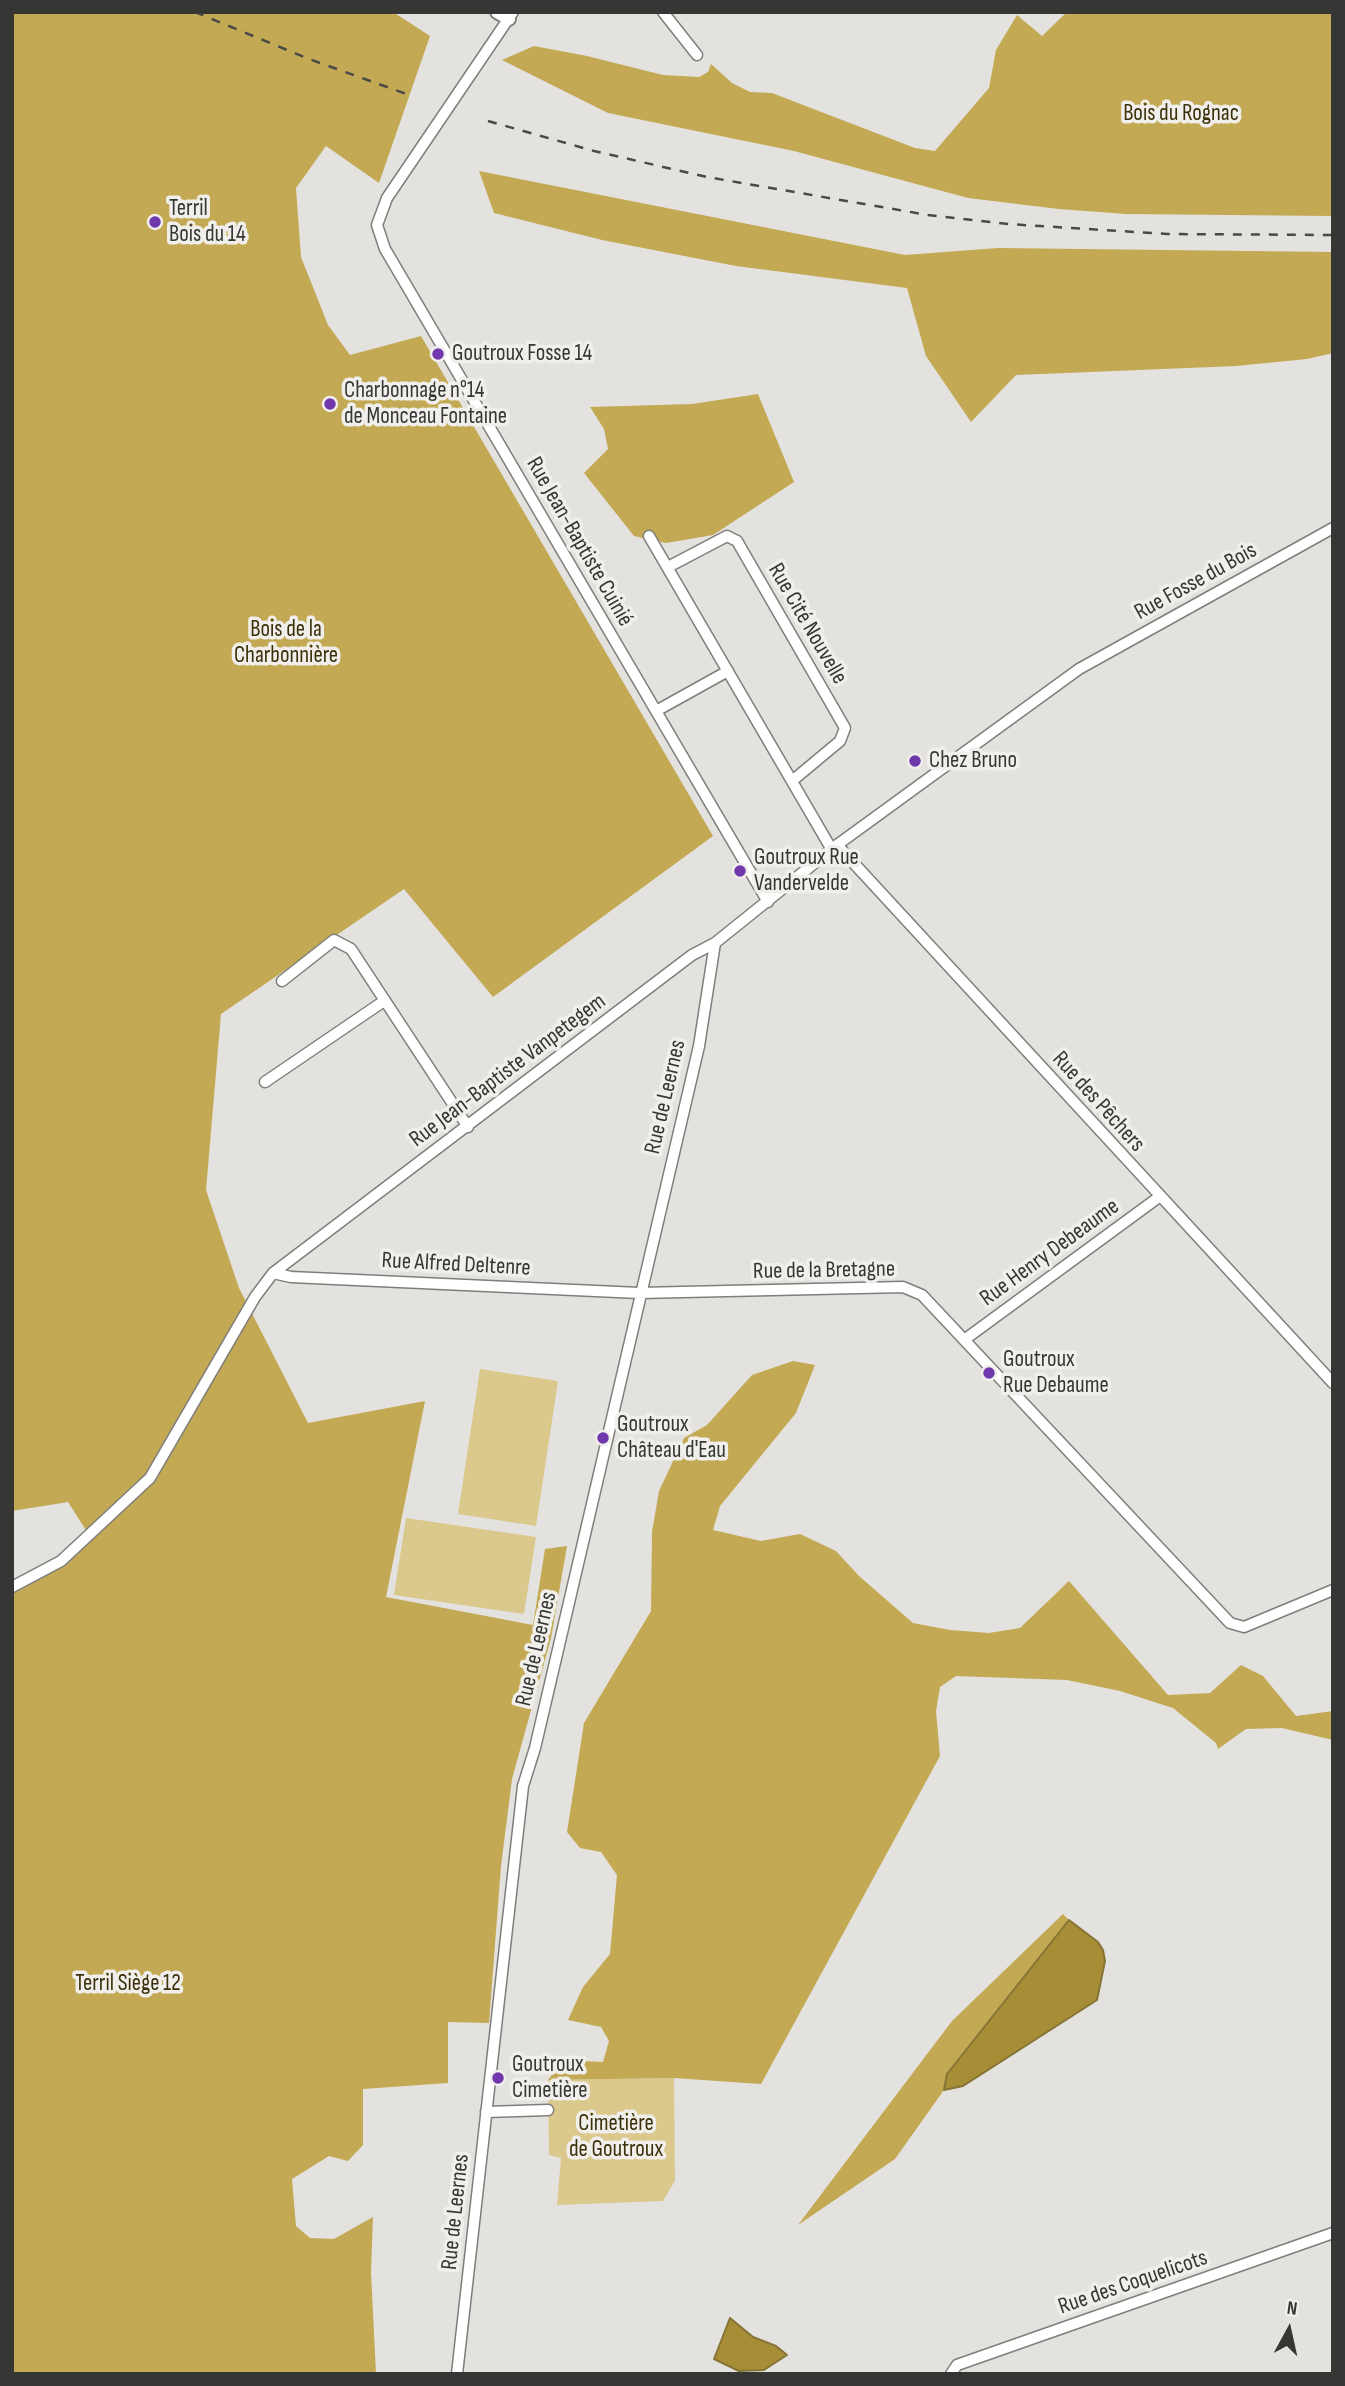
<!DOCTYPE html>
<html>
<head>
<meta charset="utf-8">
<style>
  body { margin:0 }
  #map { position:relative; width:1345px; height:2386px; overflow:hidden; background:#e3e2de; font-family:"Sofia Sans Condensed",sans-serif }
  canvas { display:block }
  .frame { position:absolute; inset:0; border:14px solid #363634; pointer-events:none }
  .north { position:absolute; left:1254px; top:2295px; width:70px; height:70px; -webkit-text-stroke:5px #f1efeb; paint-order:stroke; rotate:8deg; font-size:19px; font-weight:700; line-height:28px; text-align:center; color:#363634 }
  .north::after { content:''; display:block; margin:auto; width:24px; height:32px; background:#363634; clip-path:polygon(50% 0,100% 100%,50% 72%,0 100%) }
</style>
</head>
<body>
<div id="map">
<canvas width="1345" height="2386"></canvas>
<div class="frame"></div>
<div class="north">N</div>
</div>
<script>
const context = document.querySelector('canvas').getContext('2d');
context.lineJoin = 'round';
function fillPath(path, color) {
  context.fillStyle = color;
  context.fill(path, 'evenodd');
}
function shape(rows) {
  const path = new Path2D();
  for (const r of rows) {
    path.moveTo(r[0], r[1]);
    for (let i = 2; i < r.length; i += 2) path.lineTo(r[i], r[i + 1]);
  }
  return path;
}
function trace(path, color, width, dash) {
  context.strokeStyle = color;
  context.lineWidth = width;
  context.lineCap = dash ? 'butt' : 'round';
  context.setLineDash(dash || []);
  context.stroke(path);
}
function label(font, color, halo, rows, align = 'center') {
  context.font = font + ' "Sofia Sans Condensed",sans-serif';
  context.lineWidth = 7;
  context.setLineDash([]);
  context.textBaseline = 'middle';
  context.strokeStyle = halo;
  context.fillStyle = color;
  for (const [text, x, y, turn = 0] of rows) {
    context.save();
    context.translate(x, y);
    context.rotate((+turn || 0) * Math.PI / 180);
    context.textAlign = isNaN(turn) ? turn : align;
    if (halo) context.strokeText(text, 0, 0);
    context.fillText(text, 0, 0);
    context.restore();
  }
}
const green = shape([
  [480,1369,558,1381,536,1526,458,1514],
  [406,1518,536,1537,524,1614,394,1595],
  [674,2078,675,2181,663,2201,557,2205,561,2158,549,2155,548,2080]
]);
const forest = shape([
  [12,12,393,12,430,36,379,183,326,146,296,188,301,257,328,325,350,355,421,336,713,836,493,997,404,889,221,1014,206,1190,239,1288,308,1423,425,1401,386,1597,533,1625,545,1549,567,1546,551,1638,512,1779,501,1866,489,2023,448,2022,448,2083,363,2089,363,2145,348,2161,329,2156,292,2179,296,2226,310,2238,334,2239,373,2217,371,2273,376,2374,12,2374,12,1587,61,1561,89,1535,68,1502,12,1511],
  [1067,12,1333,12,1333,216,1126,214,1059,209,968,198,794,151,608,113,502,60,534,46,587,56,663,75,699,77,708,72,711,64,732,83,750,92,772,93,915,148,935,151,989,88,996,50,1017,15,1042,36],
  [479,171,905,255,998,248,1333,252,1333,353,1307,359,1236,366,1016,375,971,422,926,356,907,288,736,266,602,240,494,213],
  [758,394,794,482,713,535,666,543,634,536,584,473,608,449,604,429,590,407,692,404],
  [793,1361,815,1365,796,1413,720,1506,713,1530,761,1541,800,1534,836,1551,859,1576,913,1623,950,1630,989,1633,1020,1628,1069,1581,1168,1695,1210,1693,1241,1665,1263,1676,1296,1716,1333,1711,1333,1740,1282,1728,1246,1729,1218,1749,1216,1743,1173,1708,1120,1691,1067,1680,956,1676,940,1687,936,1711,940,1756,761,2084,674,2078,548,2080,564,2060,603,2062,609,2041,601,2027,568,2020,583,1987,610,1954,617,1875,601,1852,580,1848,567,1832,584,1723,651,1611,652,1532,659,1491,684,1438,707,1425,752,1375],
  [1063,1914,1069,1920,948,2074,944,2090,895,2159,798,2225,952,2021]
]);
const water = shape([
  [1069,1920,1098,1942,1103,1950,1105,1961,1097,2000,963,2086,944,2090,947,2074,1069,1920],
  [730,2318,753,2337,776,2346,787,2355,764,2370,739,2371,714,2359,730,2318]
]);
const minor = shape([
  [513,12,387,198,377,225,385,249,405,283,768,902],
  [663,12,697,55],
  [649,536,832,850],
  [668,567,727,536,737,541,845,728,840,741,792,781],
  [656,711,728,671],
  [837,845,1333,1383],
  [282,981,334,940,351,949,468,1127],
  [265,1082,384,1001],
  [273,1273,291,1277,639,1293,903,1287,922,1295,1230,1623,1244,1627,1333,1590],
  [964,1340,1159,1197],
  [12,1587,61,1561,150,1478,255,1297,273,1273,692,955,715,943,837,845,1079,669,1333,528],
  [486,2112,548,2110],
  [457,2374,523,1786,535,1748,699,1046,715,943],
  [951,2374,957,2365,1333,2233]
]);
const major = shape([
  [497,12,509,19]
]);
const rail = shape([
  [195,12,309,59,412,96],
  [488,121,594,151,707,177,928,215,1008,224,1167,234,1333,235]
]);
const markers = [
  [155,222,7,"#7138ae"],
  [438,354,7,"#7138ae"],
  [330,404,7,"#7138ae"],
  [915,761,7,"#7138ae"],
  [740,871,7,"#7138ae"],
  [989,1373,7,"#7138ae"],
  [603,1438,7,"#7138ae"],
  [498,2078,7,"#7138ae"]
];
const parkNames = [
  ["Bois du Rognac",1181,114],
  ["Bois de la",286,630],
  ["Charbonnière",286,656],
  ["Terril Siège 12",128,1984],
  ["Cimetière",616,2124],
  ["de Goutroux",616,2150]
];
const poiNames = [
  ["Terril",169,209],
  ["Bois du 14",169,235],
  ["Goutroux Fosse 14",452,354],
  ["Charbonnage n°14",344,391],
  ["de Monceau Fontaine",344,417],
  ["Chez Bruno",929,761],
  ["Goutroux Rue",754,858],
  ["Vandervelde",754,884],
  ["Goutroux",1003,1360],
  ["Rue Debaume",1003,1386],
  ["Goutroux",617,1425],
  ["Château d'Eau",617,1451],
  ["Goutroux",512,2065],
  ["Cimetière",512,2091]
];
const streetNames = [
  ["Rue Jean-Baptiste Cuinié",579,542,60],
  ["Rue Fosse du Bois",1196,582,-29],
  ["Rue Cité Nouvelle",807,624,60],
  ["Rue Jean-Baptiste Vanpetegem",508,1071,-37],
  ["Rue de Leernes",666,1097,-77],
  ["Rue des Pêchers",1098,1102,48],
  ["Rue Henry Debeaume",1050,1253,-36],
  ["Rue Alfred Deltenre",456,1265,3],
  ["Rue de la Bretagne",824,1271,-1],
  ["Rue de Leernes",537,1649,-77],
  ["Rue de Leernes",456,2212,-84],
  ["Rue des Coquelicots",1133,2283,-19]
];
fillPath(green, '#dac88d');
fillPath(forest, '#c3a953');
fillPath(water, '#a78e36');
trace(water, '#857435', 2);
trace(minor, '#7f7e7a', 13);
trace(major, '#7f7e7a', 16);
trace(minor, '#fff', 10);
trace(major, '#fff', 12);
trace(rail, '#494946', 2.5, [9, 9]);
for (const [x, y, r, color] of markers) {
  const dot = new Path2D();
  dot.arc(x, y, r, 0, 2 * Math.PI);
  context.fillStyle = color;
  context.fill(dot);
  trace(dot, '#f1efeb', 2.5);
}
label('23px', '#3b3009', '#f1efeb', parkNames);
label('23px', '#363634', '#f1efeb', poiNames, 'left');
label('23px', '#363634', '#f1efeb', streetNames);
</script>
</body>
</html>
